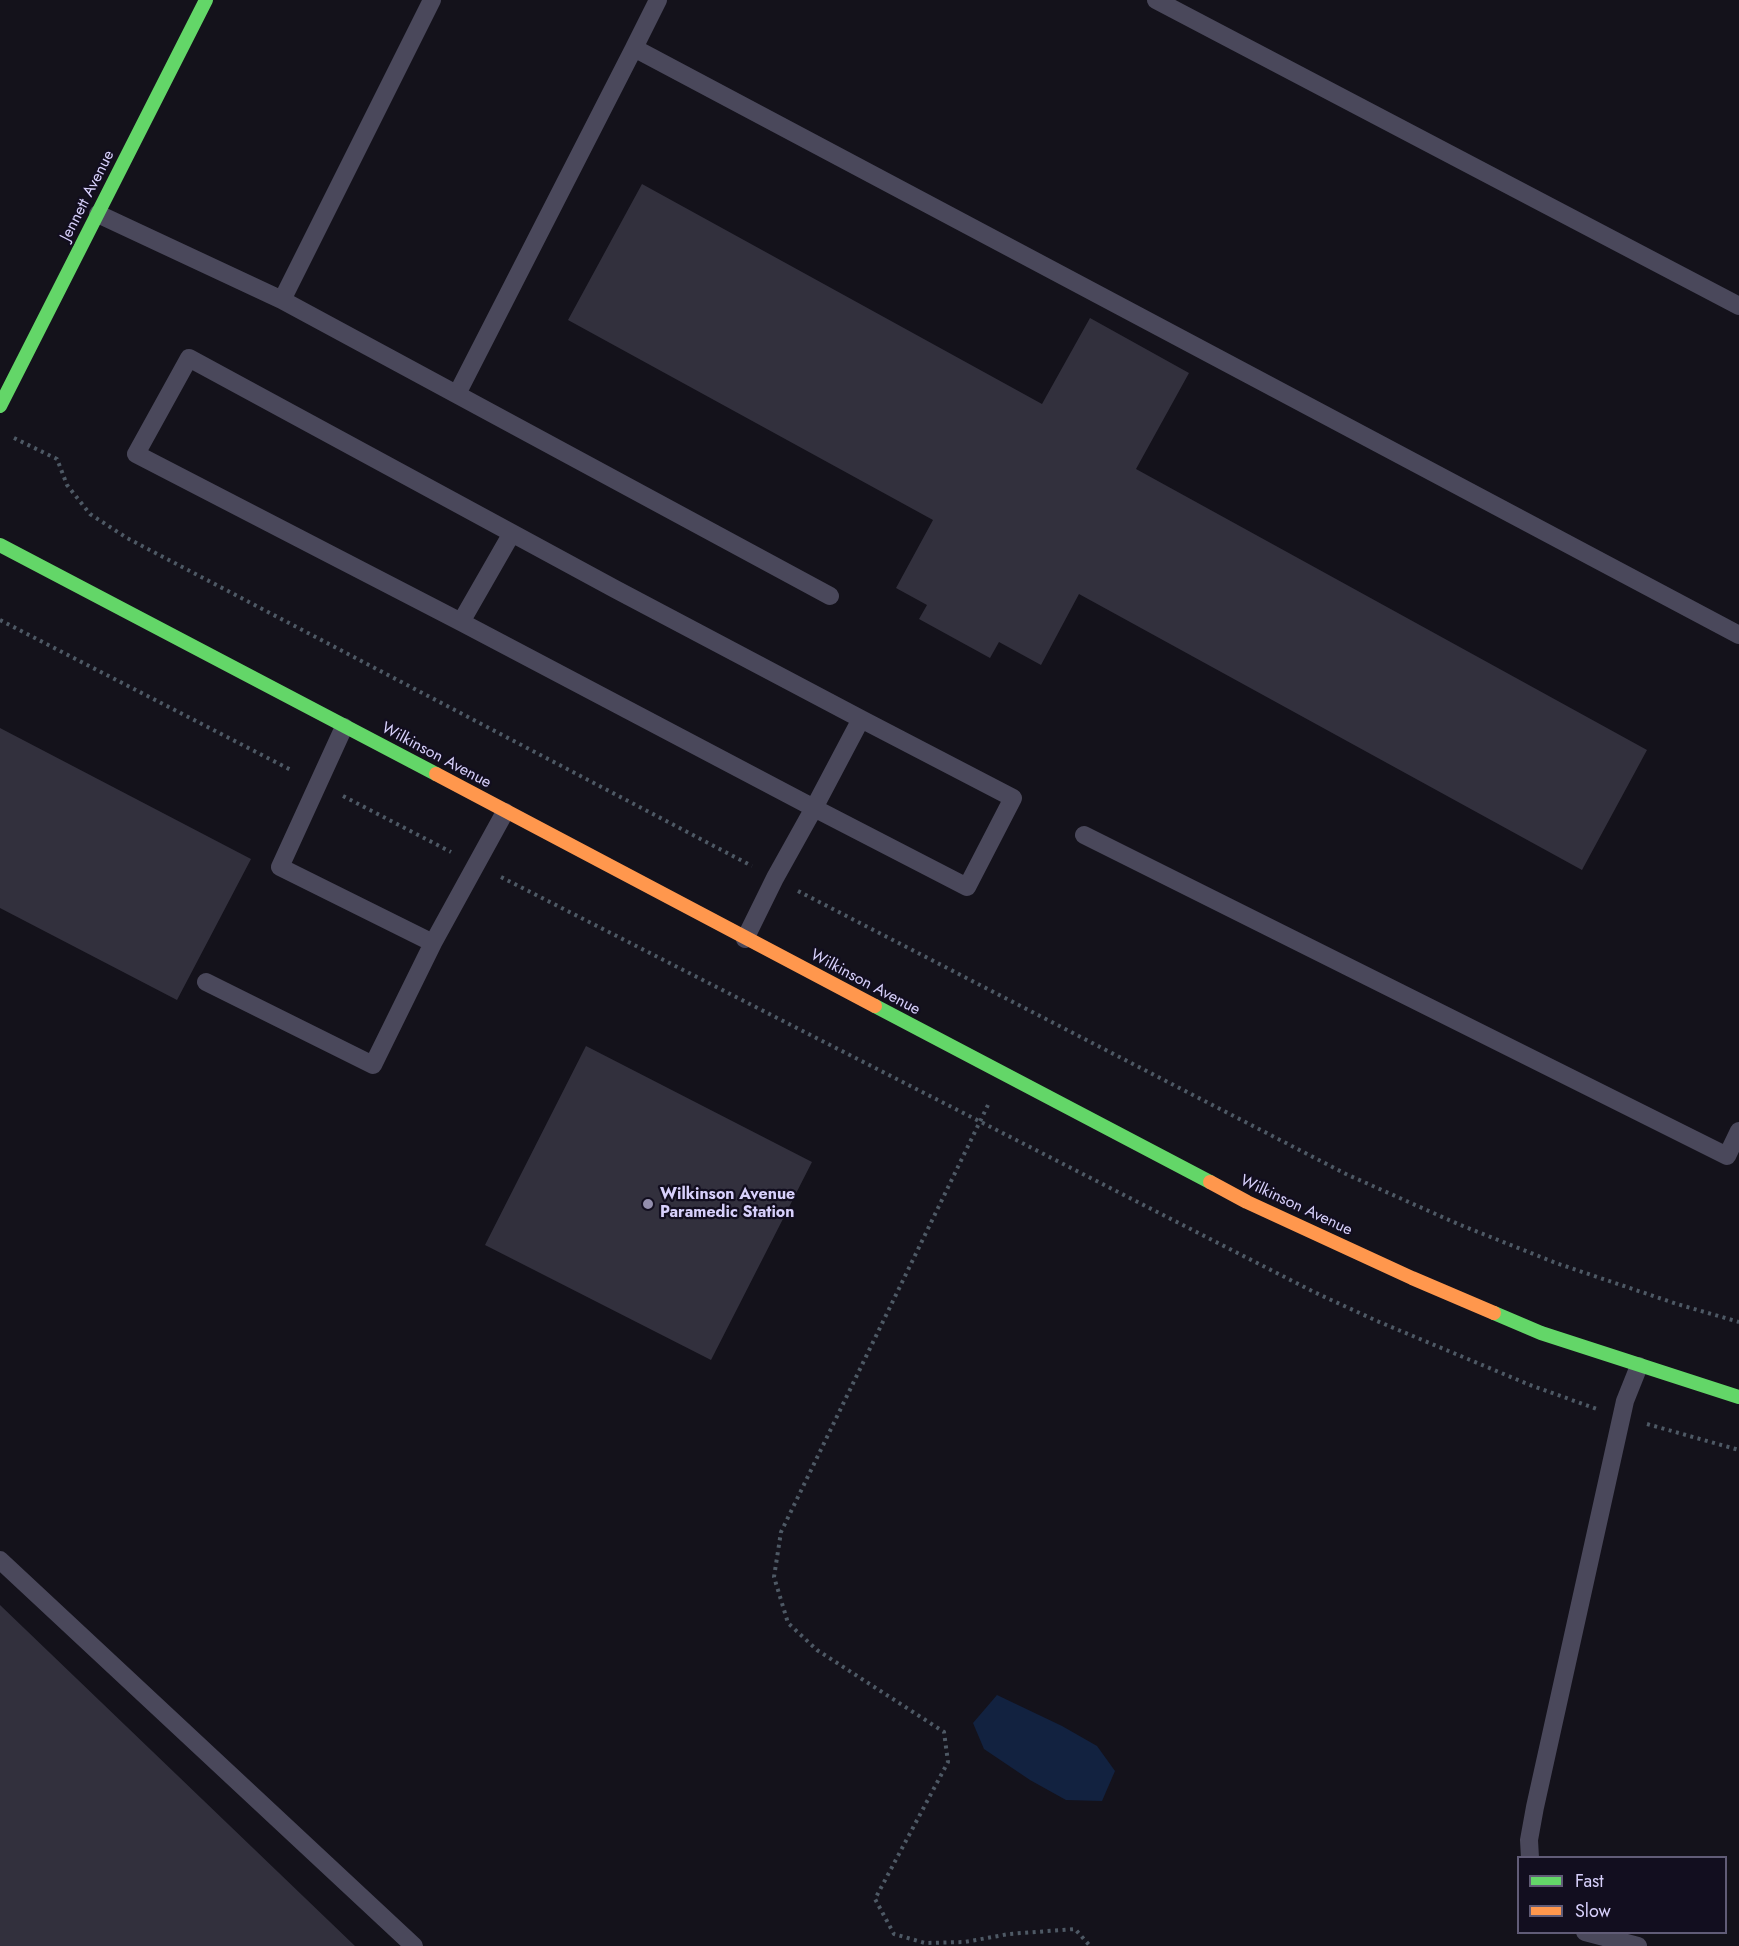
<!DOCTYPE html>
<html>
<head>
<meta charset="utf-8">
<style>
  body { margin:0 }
  #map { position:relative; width:1739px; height:1946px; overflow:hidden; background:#14121b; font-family:Jost,sans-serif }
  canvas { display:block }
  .legend { position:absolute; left:1517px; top:1856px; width:210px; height:78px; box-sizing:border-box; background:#120e1f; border:2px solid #615c77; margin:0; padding:8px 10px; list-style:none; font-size:18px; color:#d7d0fb }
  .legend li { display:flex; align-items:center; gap:12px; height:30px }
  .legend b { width:30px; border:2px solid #615c77 }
</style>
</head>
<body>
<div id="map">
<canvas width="1739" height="1946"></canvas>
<ul class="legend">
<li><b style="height:8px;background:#63d668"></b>Fast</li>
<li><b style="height:8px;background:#ff974d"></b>Slow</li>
</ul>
</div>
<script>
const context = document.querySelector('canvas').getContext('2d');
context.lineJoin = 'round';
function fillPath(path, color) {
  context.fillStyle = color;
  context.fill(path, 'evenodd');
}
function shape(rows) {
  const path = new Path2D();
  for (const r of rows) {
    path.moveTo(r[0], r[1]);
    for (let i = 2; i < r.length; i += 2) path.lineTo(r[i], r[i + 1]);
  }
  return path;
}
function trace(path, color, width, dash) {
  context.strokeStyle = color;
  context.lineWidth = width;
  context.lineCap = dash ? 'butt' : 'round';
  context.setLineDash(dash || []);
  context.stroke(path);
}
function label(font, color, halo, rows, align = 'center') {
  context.font = font + ' Jost,sans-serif';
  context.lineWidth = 4.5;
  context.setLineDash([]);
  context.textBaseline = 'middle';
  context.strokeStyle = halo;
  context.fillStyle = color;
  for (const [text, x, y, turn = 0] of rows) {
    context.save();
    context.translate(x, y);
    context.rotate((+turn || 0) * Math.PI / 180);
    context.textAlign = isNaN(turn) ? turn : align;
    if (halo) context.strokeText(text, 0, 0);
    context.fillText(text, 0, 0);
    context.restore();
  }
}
const water = shape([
  [997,1695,1062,1726,1097,1746,1115,1771,1102,1801,1066,1800,1030,1780,984,1749,973,1723]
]);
const building = shape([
  [642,184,1042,404,1090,318,1189,373,1136,469,1647,750,1582,870,1079,594,1041,665,999,642,990,658,919,619,927,605,896,588,933,520,568,320],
  [0,728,251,859,177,1000,0,908],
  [586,1046,812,1162,711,1360,485,1245],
  [0,1605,355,1946,0,1946]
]);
const path = shape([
  [14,438,57,459,67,485,90,514,127,538,752,866],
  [0,620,293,771],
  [343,796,451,852],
  [501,877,1314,1292,1377,1321,1530,1385,1597,1409],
  [798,891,1346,1174,1458,1224,1556,1263,1677,1304,1739,1322],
  [988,1105,781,1532,774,1577,788,1623,817,1650,944,1732,948,1762,875,1899,894,1934,925,1943,965,1942,1009,1934,1075,1929,1090,1946],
  [1647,1424,1739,1450]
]);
const lane = shape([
  [1156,0,1739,306],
  [634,48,658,0],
  [98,214,282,300,432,0],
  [282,300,830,596],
  [457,394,634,48,1739,635],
  [461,622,512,533],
  [344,727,280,867,433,943,505,812],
  [1084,835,1727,1156,1739,1131],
  [745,939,775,878,814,808,861,719,1013,798,967,887,814,808,461,622,136,454,189,358,615,589,861,719],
  [206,982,373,1065,433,943],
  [0,1560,414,1946],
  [1530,1858,1529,1840,1535,1807,1625,1401,1639,1366],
  [1585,1932,1638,1946]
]);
const fast = shape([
  [0,406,206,0],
  [0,545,436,774],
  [875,1006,1210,1182],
  [1494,1313,1541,1333,1739,1397]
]);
const slow = shape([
  [436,774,875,1006],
  [1210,1182,1247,1202,1412,1278,1494,1313]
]);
const markers = [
  [648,1204,6,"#938ead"]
];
const streetNames = [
  ["Jennett Avenue",88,196,-63],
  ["Wilkinson Avenue",436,756,28],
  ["Wilkinson Avenue",865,983,28],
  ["Wilkinson Avenue",1296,1206,25]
];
const poiNames = [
  ["Wilkinson Avenue",660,1195],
  ["Paramedic Station",660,1213]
];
fillPath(water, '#122240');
fillPath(building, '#32303d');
trace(path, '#4e5965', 4, [3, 4.5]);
trace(lane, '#4a485b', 18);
trace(fast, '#63d668', 14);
trace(slow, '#ff974d', 14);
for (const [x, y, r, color] of markers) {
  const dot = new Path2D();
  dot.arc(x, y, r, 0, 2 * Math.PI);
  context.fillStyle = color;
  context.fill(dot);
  trace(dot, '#120e1f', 2);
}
label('16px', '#d7d0fb', '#120e1f', streetNames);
label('bold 16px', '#d7d0fb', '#120e1f', poiNames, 'left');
</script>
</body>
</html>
